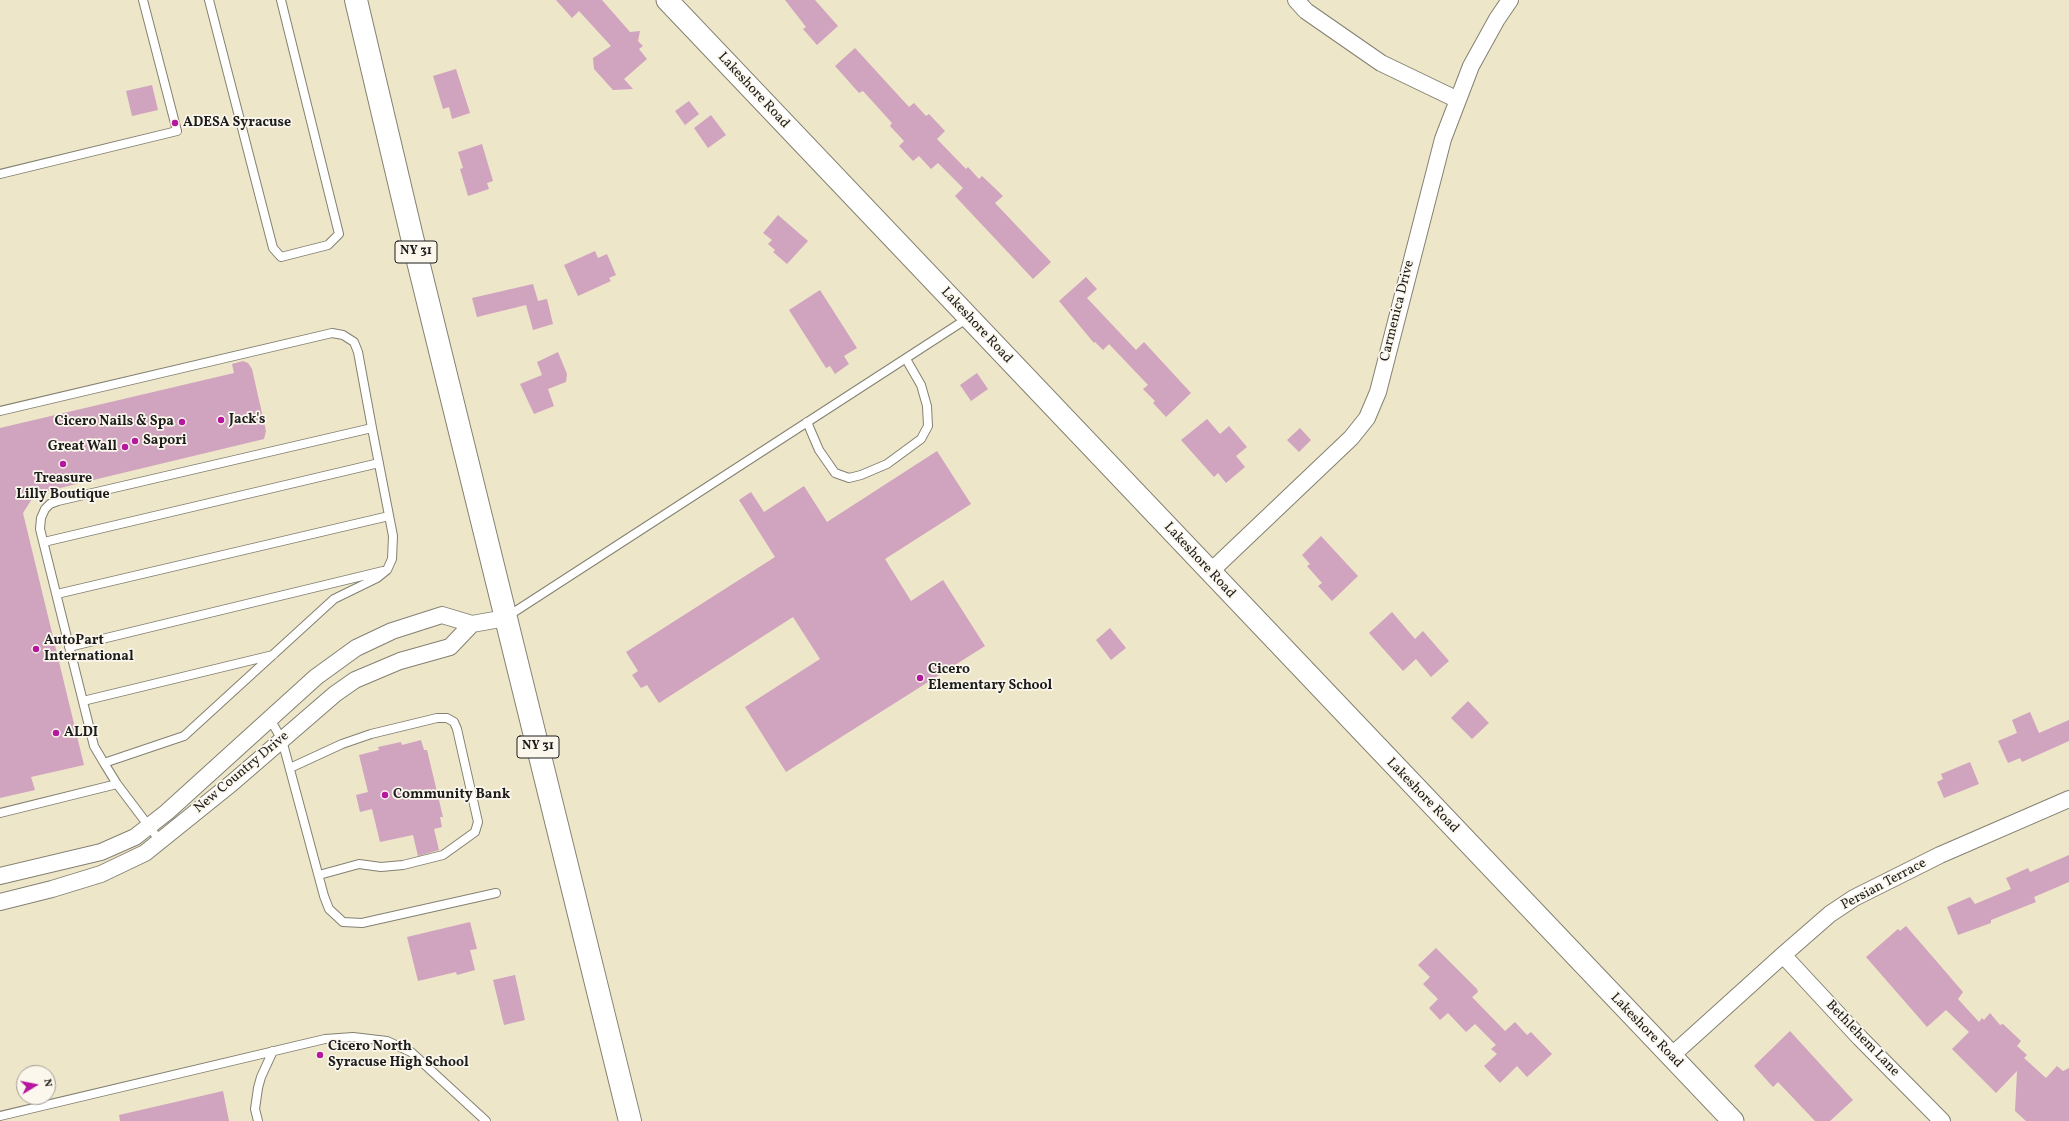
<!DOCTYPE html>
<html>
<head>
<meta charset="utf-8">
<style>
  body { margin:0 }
  #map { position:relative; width:2069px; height:1121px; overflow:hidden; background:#ede6c8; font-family:Vollkorn,serif }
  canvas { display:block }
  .north { position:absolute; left:16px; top:1065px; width:40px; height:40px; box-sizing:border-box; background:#fbf7ec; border:1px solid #a29f99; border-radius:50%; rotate:80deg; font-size:11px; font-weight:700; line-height:16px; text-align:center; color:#1c1c1c }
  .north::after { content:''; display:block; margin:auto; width:14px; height:18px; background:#b5179e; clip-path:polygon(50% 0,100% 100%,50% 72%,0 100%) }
</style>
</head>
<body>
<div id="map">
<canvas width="2069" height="1121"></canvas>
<div class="north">N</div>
</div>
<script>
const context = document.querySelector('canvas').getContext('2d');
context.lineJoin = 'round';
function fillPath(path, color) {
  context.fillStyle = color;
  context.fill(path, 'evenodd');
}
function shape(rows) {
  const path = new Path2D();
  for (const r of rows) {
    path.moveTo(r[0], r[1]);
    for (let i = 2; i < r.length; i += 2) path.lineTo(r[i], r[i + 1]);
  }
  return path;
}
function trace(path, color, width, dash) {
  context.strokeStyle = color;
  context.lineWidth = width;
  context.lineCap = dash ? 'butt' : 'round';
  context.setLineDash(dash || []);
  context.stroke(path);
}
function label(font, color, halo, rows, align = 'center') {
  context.font = font + ' Vollkorn,serif';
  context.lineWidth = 3.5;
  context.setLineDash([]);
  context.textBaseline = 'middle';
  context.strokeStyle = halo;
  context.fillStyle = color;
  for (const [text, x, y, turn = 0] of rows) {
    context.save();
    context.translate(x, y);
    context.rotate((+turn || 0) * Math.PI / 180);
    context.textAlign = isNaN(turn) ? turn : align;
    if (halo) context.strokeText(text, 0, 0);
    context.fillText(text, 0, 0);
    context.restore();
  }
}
const building = shape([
  [556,0,602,0,630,32,640,31,638,41,643,46,639,49,647,59,624,79,633,89,613,90,594,69,593,58,611,46,579,11,572,18],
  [785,0,815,0,838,26,817,45,803,29,806,27],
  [855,48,909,107,914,103,926,116,929,114,945,131,937,139,966,169,968,167,979,179,982,176,1003,196,995,203,1051,262,1033,279,955,196,963,188,938,163,931,169,919,156,913,161,899,146,904,141,890,126,892,123,863,91,859,93,835,66],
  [456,69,470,113,452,119,449,107,443,109,433,76],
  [152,85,158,110,132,116,126,91],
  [689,101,699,114,685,125,675,111],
  [711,115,726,135,708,148,694,128],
  [482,144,493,181,487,183,489,189,468,196,460,169,463,168,458,152],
  [778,215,808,241,787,264,773,252,775,250,768,244,772,240,763,233],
  [595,251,598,258,607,254,616,275,609,278,611,281,578,296,564,265],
  [1086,277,1097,289,1087,298,1136,350,1144,342,1191,393,1166,417,1153,403,1155,401,1143,389,1148,385,1109,344,1103,350,1095,342,1094,343,1059,301],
  [533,284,538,301,547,299,553,324,533,330,526,305,477,317,472,298],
  [820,290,857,348,844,356,849,364,835,374,830,366,826,368,789,310],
  [558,352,567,374,566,382,548,389,554,406,534,414,520,384,542,375,537,362],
  [243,361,248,363,252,369,266,431,264,439,35,494,23,513,84,765,31,777,35,790,0,798,0,428,234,373,232,364],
  [977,373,988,389,971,401,960,385],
  [1207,419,1220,434,1229,426,1247,447,1236,456,1245,467,1226,483,1218,473,1214,477,1181,440],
  [1300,428,1311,440,1299,452,1287,440],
  [937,451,971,504,885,559,911,601,943,580,985,646,786,772,745,707,820,659,793,617,659,703,647,685,641,688,632,675,638,671,626,652,775,557,739,500,751,492,764,512,804,486,827,522],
  [1321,536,1358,576,1332,601,1318,586,1322,583,1307,566,1310,564,1302,555],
  [1392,612,1415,639,1423,631,1449,661,1431,677,1416,659,1403,671,1369,633],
  [1110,628,1126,648,1111,660,1096,640],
  [1468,701,1489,723,1472,739,1451,718],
  [2030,712,2039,733,2069,720,2069,741,2022,762,2020,758,2008,763,1998,741,2017,733,2012,720],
  [421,740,424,750,427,750,443,817,440,817,442,827,434,829,439,850,418,856,413,835,380,842,372,809,360,812,356,795,368,792,359,755,379,750,378,747,401,742,402,745],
  [1970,762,1979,784,1944,798,1937,782,1943,779,1941,774],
  [2069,855,2069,882,2034,897,2036,902,1991,920,1991,923,1958,935,1947,907,1970,897,1975,904,2011,889,2006,878,2028,868,2030,872],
  [470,922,477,949,470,950,475,970,457,975,456,972,418,981,407,937],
  [1906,926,1963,992,1958,999,1979,1022,1982,1018,1984,1020,1990,1013,2000,1025,2003,1024,2021,1041,2017,1046,2027,1055,2024,1058,2046,1078,2057,1066,2063,1071,2069,1068,2069,1121,2026,1121,2015,1111,2017,1071,1996,1093,1952,1049,1969,1032,1946,1010,1927,1027,1866,957,1898,929,1900,931],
  [1436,948,1477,989,1478,992,1472,997,1505,1031,1515,1022,1527,1035,1531,1032,1552,1054,1527,1077,1517,1066,1500,1083,1484,1066,1497,1054,1491,1049,1496,1045,1475,1024,1466,1032,1448,1013,1440,1020,1429,1008,1438,999,1423,984,1430,977,1418,965],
  [515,975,525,1020,504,1025,493,980],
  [1790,1031,1853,1100,1830,1121,1815,1121,1778,1082,1773,1087,1754,1066],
  [223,1091,229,1121,120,1121,119,1115]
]);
const service = shape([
  [209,0,273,248,281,257,328,245,339,234,281,0],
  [0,174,177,131,143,0],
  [0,411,332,333,343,335,354,342,358,352,372,428],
  [807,422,819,450,835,473,849,478,861,475,887,464,921,439,928,426,927,406,921,385,906,359],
  [44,542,379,463],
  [57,594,389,516],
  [508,616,968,318],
  [69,647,383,571],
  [83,701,273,655],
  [270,719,282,740,324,896,329,909,343,922,362,923,496,893],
  [104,763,184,736,334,599,377,578,387,570,392,559,393,536,372,428,58,501,50,504,45,509,41,518,40,529,94,746,104,763,117,784,160,841],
  [290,768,342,744,371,734,437,718,447,718,454,722,457,729,478,822,475,832,443,855,403,865,381,867,359,864,319,875],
  [0,813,117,784],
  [0,1116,325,1039,353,1037,387,1041,411,1052,486,1121],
  [258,1121,255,1109,258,1088,261,1077,273,1051]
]);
const minor = shape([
  [1296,0,1306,11,1381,63,1458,100],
  [1210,572,1351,438,1367,418,1378,392,1443,139,1471,66,1497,19,1510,0],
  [0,876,101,852,135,837,167,812,316,677,356,648,392,631,442,615,472,624,506,618],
  [0,902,52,889,101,874,145,853,232,783,335,694,355,680,400,661,450,647,472,624],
  [1783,955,1860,1038,1942,1121],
  [1670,1057,1783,955,1830,914,1854,898,1940,855,2069,799]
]);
const tertiary = shape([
  [667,0,1733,1121]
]);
const primary = shape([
  [356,0,412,237,630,1121]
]);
const markers = [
  [175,123,4,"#b5179e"],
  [221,420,4,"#b5179e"],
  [182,422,4,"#b5179e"],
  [135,441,4,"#b5179e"],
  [125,447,4,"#b5179e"],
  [63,464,4,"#b5179e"],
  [36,649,4,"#b5179e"],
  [920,678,4,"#b5179e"],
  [56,733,4,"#b5179e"],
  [385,795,4,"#b5179e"],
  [320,1055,4,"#b5179e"]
];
const shields = [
  [416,252,42],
  [538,747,42]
];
const shieldNames = [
  ["NY 31",416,252],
  ["NY 31",538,747]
];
const streetNames = [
  ["Lakeshore Road",753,91,47],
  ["Carmenica Drive",1398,311,-76],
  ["Lakeshore Road",976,326,47],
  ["Lakeshore Road",1199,561,47],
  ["New Country Drive",242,773,-40],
  ["Lakeshore Road",1422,796,46],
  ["Persian Terrace",1884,885,-28],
  ["Lakeshore Road",1646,1031,46],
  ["Bethlehem Lane",1862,1039,46]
];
const poiNames = [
  ["ADESA Syracuse",183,123],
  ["Jack's",229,420],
  ["Cicero Nails & Spa",174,422,"right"],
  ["Sapori",143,441],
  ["Great Wall",117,447,"right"],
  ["Treasure",63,479,"center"],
  ["Lilly Boutique",63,495,"center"],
  ["AutoPart",44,641],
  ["International",44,657],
  ["Cicero",928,670],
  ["Elementary School",928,686],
  ["ALDI",64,733],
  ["Community Bank",393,795],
  ["Cicero North",328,1047],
  ["Syracuse High School",328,1063]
];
fillPath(building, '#d0a3bf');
trace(service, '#848172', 10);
trace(minor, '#848172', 18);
trace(tertiary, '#848172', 23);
trace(primary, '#848172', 24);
trace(service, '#fff', 8);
trace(minor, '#fff', 16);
trace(tertiary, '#fff', 21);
trace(primary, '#fff', 22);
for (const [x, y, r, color] of markers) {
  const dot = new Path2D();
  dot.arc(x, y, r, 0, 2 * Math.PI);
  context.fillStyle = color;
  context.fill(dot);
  trace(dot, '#fbf7ec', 1.5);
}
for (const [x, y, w] of shields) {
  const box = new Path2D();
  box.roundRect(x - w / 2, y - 11, w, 22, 3);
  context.fillStyle = '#fbf7ec';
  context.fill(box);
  trace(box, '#1c1c1c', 1);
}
label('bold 13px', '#1c1c1c', null, shieldNames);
label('14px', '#1c1c1c', '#fbf7ec', streetNames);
label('bold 14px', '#1c1c1c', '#fbf7ec', poiNames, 'left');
</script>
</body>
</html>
